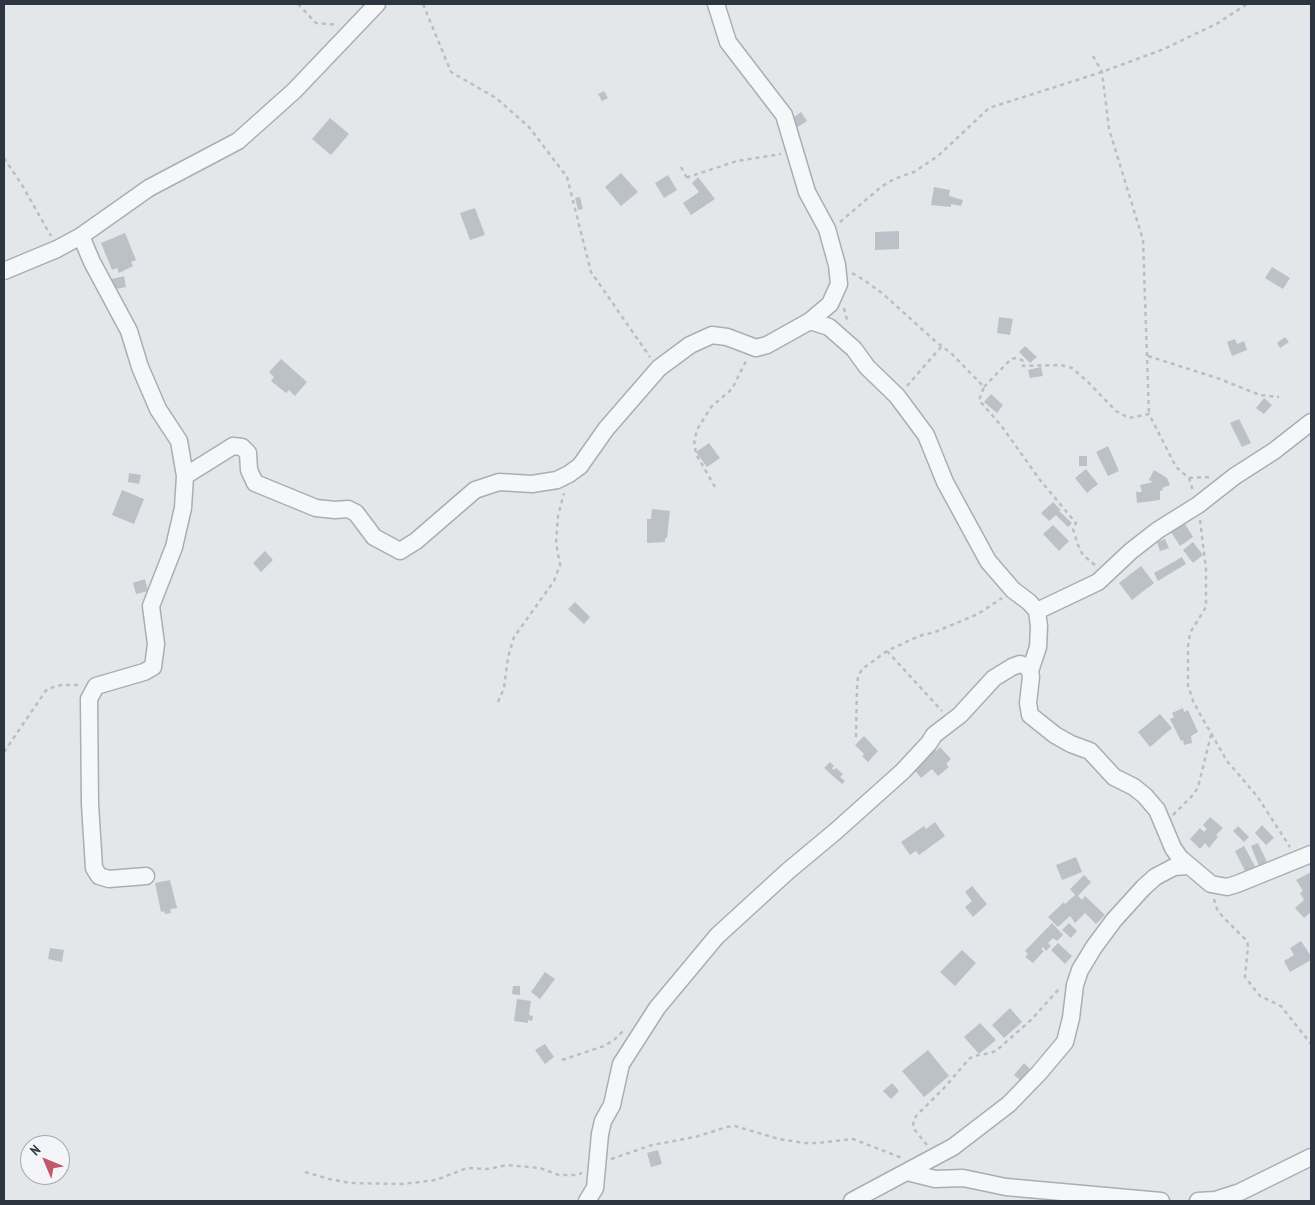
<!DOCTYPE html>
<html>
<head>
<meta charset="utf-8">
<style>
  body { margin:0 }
  #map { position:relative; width:1315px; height:1205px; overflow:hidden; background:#e4e7ea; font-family:"PT Sans Narrow",sans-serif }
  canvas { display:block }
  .frame { position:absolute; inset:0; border:5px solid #2d3541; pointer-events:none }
  .north { position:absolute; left:20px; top:1135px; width:50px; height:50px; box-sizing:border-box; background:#f4f5f8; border:1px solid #a4a8af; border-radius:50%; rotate:315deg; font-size:14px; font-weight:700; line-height:20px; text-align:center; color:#2d3541 }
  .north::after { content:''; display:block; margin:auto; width:18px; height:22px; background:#c1586b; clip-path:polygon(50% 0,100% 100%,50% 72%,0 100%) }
</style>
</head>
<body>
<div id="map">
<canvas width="1315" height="1205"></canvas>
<div class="frame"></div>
<div class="north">N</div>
</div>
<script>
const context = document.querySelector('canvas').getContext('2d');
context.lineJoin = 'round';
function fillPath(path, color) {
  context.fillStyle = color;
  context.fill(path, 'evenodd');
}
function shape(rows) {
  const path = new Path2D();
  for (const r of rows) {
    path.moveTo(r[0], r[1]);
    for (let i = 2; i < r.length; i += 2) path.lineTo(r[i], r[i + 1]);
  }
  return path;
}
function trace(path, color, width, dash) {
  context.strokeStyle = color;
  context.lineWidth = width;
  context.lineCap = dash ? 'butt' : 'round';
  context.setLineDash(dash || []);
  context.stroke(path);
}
const building = shape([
  [604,91,608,98,602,101,598,94],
  [801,112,807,121,793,130,787,122],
  [330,118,349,134,331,155,312,139],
  [621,173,638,192,621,206,605,187],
  [668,175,677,190,664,198,655,183],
  [698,177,715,199,691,215,683,203,699,192,692,183],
  [934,187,950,190,949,196,963,200,961,206,951,204,951,207,931,205],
  [580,197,583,209,578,210,575,198],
  [475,208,485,235,470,240,460,213],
  [899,231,899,249,875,250,875,232],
  [125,233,136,260,131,262,133,266,119,273,117,268,112,270,101,243],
  [1272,267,1290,278,1283,289,1265,278],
  [124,276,126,287,111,290,108,280],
  [999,317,1013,319,1010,335,997,333],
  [1285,337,1289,342,1280,348,1277,343],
  [1235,339,1237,344,1244,341,1247,350,1232,356,1227,342],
  [1025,346,1037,357,1030,363,1019,352],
  [281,359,307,382,295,396,289,390,286,393,271,381,274,377,269,372],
  [1041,367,1043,376,1030,378,1028,370],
  [991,394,1003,405,997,413,984,402],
  [1264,398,1272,405,1264,414,1256,408],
  [1239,419,1251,443,1242,447,1230,423],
  [709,443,720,458,707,467,696,452],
  [1108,446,1119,471,1108,476,1096,452],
  [1079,456,1087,456,1087,466,1079,466],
  [1086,469,1098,484,1087,493,1075,478],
  [1154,470,1167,478,1170,485,1162,488,1163,490,1160,491,1160,500,1137,503,1136,492,1142,492,1140,485,1153,482,1149,480],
  [129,473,141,475,139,484,128,482],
  [122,490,144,499,134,524,112,515],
  [1053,502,1061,510,1059,511,1072,523,1068,527,1056,515,1049,521,1041,513],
  [652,509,670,511,667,538,665,538,665,542,647,543,647,519,651,519],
  [1185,524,1193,537,1180,546,1171,532],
  [1053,525,1069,541,1059,551,1043,534],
  [1165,539,1169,548,1160,551,1157,542],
  [1193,542,1203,555,1193,563,1183,550],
  [265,551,273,560,261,572,253,563],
  [1182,557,1186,564,1158,581,1154,573],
  [1141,566,1154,583,1132,600,1119,583],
  [145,579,148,591,136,594,133,583],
  [575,602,590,617,584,624,568,609],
  [1183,708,1184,712,1188,710,1198,732,1191,736,1192,743,1184,745,1183,740,1181,741,1170,719,1174,717,1172,713],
  [1160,714,1172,728,1150,747,1138,732],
  [864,736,878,751,868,762,862,756,864,754,855,745],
  [932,747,936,751,940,747,951,759,946,764,949,767,938,776,932,769,921,778,910,764],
  [830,762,834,766,832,768,833,770,836,768,843,774,840,777,845,781,842,784,824,768],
  [1210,817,1223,828,1216,835,1218,837,1209,848,1205,843,1200,849,1190,839,1200,828,1204,832,1207,829,1203,825],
  [935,822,945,836,919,855,916,851,910,855,901,842,924,826,926,829],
  [1262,825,1274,838,1266,845,1255,833],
  [1238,826,1249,837,1244,842,1233,831],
  [1258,843,1267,862,1259,866,1251,846],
  [1244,846,1257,870,1247,875,1235,851],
  [1076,857,1082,872,1062,880,1056,865],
  [1311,872,1311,912,1304,918,1295,908,1304,900,1300,893,1303,891,1296,880],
  [1084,875,1091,882,1078,896,1082,900,1085,896,1105,915,1096,924,1085,913,1075,923,1070,916,1058,927,1048,917,1064,902,1065,904,1075,895,1070,889],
  [170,880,177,908,170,909,171,913,165,914,164,911,161,912,155,883],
  [972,886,987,904,973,917,965,907,972,901,965,892],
  [1052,923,1063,935,1057,941,1053,938,1048,943,1051,946,1046,951,1043,947,1041,949,1044,951,1033,963,1025,957,1028,954,1025,951],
  [1069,923,1077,931,1071,938,1062,930],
  [1301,941,1311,956,1311,960,1290,972,1284,961,1294,955,1290,948],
  [1058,943,1072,956,1065,964,1051,950],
  [50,948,64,950,62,962,48,959],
  [962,950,976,963,955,986,940,972],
  [545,972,555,979,540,999,531,992],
  [513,986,520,986,520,995,512,994],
  [517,999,531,1001,529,1015,533,1016,532,1021,528,1020,528,1023,514,1021],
  [1010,1008,1022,1022,1004,1038,992,1025],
  [980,1023,996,1040,979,1054,964,1037],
  [545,1044,554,1057,545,1064,535,1050],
  [928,1050,949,1076,924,1097,902,1071],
  [1024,1063,1030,1069,1020,1080,1014,1075],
  [892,1083,899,1091,891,1099,883,1091],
  [658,1150,662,1164,651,1167,647,1153]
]);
const path = shape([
  [298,4,316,23,338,25],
  [423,4,451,72,496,98,529,127,567,177,591,272,650,357],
  [1093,56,1102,72,1109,129,1143,240,1149,414],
  [4,158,22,185,51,236],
  [681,167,688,180,688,177,737,161,781,154],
  [840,222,881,187,894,179,914,172,938,156,989,108,1102,72,1164,49,1218,23,1247,4],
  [852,273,864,280,882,293,935,341,951,353,984,387,979,400,1003,428,1040,480,1076,523,1073,529,1078,545,1083,555,1096,566],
  [844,308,848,324],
  [1148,356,1217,378,1260,395,1279,397],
  [907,386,941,347],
  [984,387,1011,359,1016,358,1024,361,1023,366,1060,365,1072,368,1088,382,1116,411,1129,418,1149,414,1176,467,1189,478,1193,491],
  [1189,478,1210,477],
  [715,487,696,454,694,440,698,428,711,407,732,389,747,359],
  [1200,520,1206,569,1206,607,1190,633,1188,646,1188,685,1193,701,1200,714,1227,761,1257,796,1290,847],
  [887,651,942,711],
  [498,702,504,688,508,657,514,637,554,581,560,565,556,543,558,516,564,493],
  [856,737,857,687,858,677,862,669,887,651,919,636,935,632,978,614,1002,598],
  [4,752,47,689,61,685,79,685],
  [1173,815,1194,794,1198,787,1211,735],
  [1214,899,1217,909,1223,917,1247,941,1248,946,1245,977,1260,996,1281,1006,1311,1044],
  [562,1060,604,1046,614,1040,625,1029],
  [927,1145,914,1129,913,1124,916,1116,944,1088,969,1059,973,1056,991,1053,997,1050,1031,1020,1059,989],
  [611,1159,652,1145,695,1137,727,1127,735,1126,779,1139,805,1143,818,1143,853,1139,902,1158],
  [305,1172,329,1179,351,1183,402,1184,436,1180,467,1168,488,1169,507,1165,540,1168,559,1175,576,1175,582,1173]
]);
const minor = shape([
  [716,4,728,42,784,115,807,192,827,229,837,265,839,284,830,304,810,321],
  [81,236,92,262,129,331,140,367,158,409,179,441,185,476,183,508,174,547,151,606,156,644,153,667,144,672,96,686,89,699,90,804,94,868,99,876,109,879,146,876],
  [4,271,57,249,81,236,149,188,238,141,294,91,377,4],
  [185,476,233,446,242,447,248,453,249,470,255,483,316,508,335,510,348,509,356,513,374,537,400,551,416,541,475,490,499,482,532,484,557,480,569,474,580,466,606,429,659,368,690,345,712,335,727,337,756,348,767,345,810,321,829,327,854,349,867,367,897,396,926,435,945,482,988,561,1013,590,1029,602,1037,611,1039,626,1038,647,1030,671],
  [1037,611,1098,582,1131,551,1158,530,1198,505,1235,476,1274,451,1311,422],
  [907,1172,935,1179,963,1178,1006,1187,1161,1201],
  [587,1201,595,1188,600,1134,603,1121,612,1105,621,1064,657,1008,717,936,788,871,836,831,903,771,929,743,934,735,960,715,994,678,1012,667,1020,664,1026,666,1030,671,1031,677,1028,703,1030,715,1055,735,1071,744,1090,751,1114,777,1134,787,1145,796,1157,810,1173,848,1180,858,1211,884,1227,887,1237,884,1311,854],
  [852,1201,953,1147,1009,1104,1039,1073,1065,1042,1071,1018,1075,985,1080,970,1094,947,1114,920,1143,888,1155,877,1174,867,1188,866],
  [1198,1201,1215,1200,1240,1192,1311,1157]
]);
fillPath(building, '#bcc0c7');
trace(minor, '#a9aeb4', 19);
trace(path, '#babdc2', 2.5, [4, 4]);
trace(minor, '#f6f7f9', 16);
</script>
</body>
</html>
